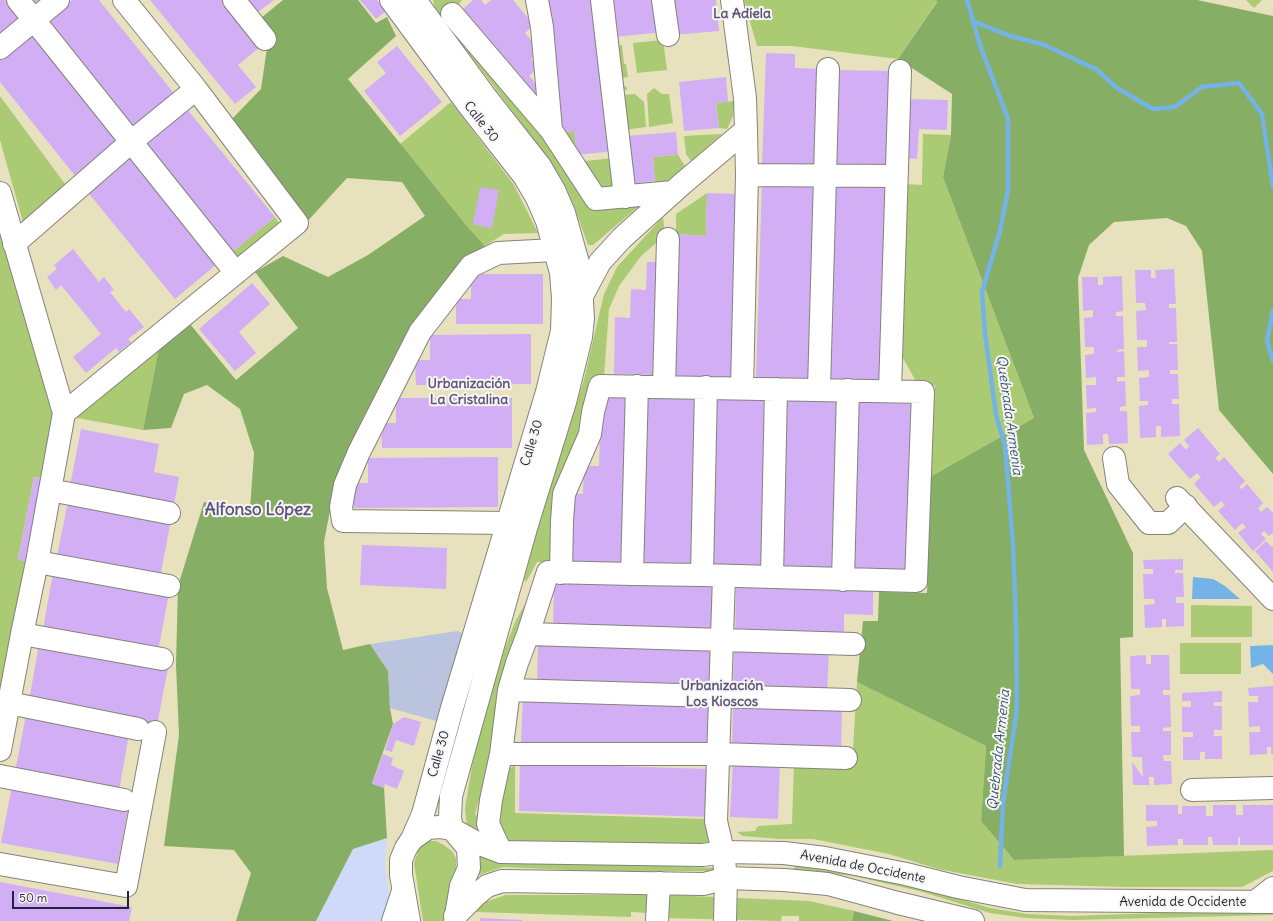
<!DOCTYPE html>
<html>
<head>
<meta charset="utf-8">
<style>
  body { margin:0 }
  #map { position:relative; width:1273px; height:921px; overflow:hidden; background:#e8e1bd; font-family:Delius,sans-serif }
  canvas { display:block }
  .scale { position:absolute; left:12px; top:891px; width:117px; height:18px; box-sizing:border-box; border:2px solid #22223b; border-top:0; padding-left:5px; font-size:12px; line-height:14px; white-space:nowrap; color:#22223b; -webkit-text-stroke:3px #f6f6f2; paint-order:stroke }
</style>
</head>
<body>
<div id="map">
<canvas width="1273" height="921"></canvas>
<div class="scale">50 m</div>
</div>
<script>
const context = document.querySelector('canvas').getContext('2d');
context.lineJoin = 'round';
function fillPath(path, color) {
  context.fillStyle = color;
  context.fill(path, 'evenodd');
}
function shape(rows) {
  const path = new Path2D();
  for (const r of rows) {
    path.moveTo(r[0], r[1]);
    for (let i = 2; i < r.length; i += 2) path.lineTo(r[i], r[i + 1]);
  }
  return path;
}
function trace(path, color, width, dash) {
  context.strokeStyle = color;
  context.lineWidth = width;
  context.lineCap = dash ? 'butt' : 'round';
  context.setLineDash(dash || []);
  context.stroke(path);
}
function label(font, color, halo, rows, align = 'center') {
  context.font = font + ' Delius,sans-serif';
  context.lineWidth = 4;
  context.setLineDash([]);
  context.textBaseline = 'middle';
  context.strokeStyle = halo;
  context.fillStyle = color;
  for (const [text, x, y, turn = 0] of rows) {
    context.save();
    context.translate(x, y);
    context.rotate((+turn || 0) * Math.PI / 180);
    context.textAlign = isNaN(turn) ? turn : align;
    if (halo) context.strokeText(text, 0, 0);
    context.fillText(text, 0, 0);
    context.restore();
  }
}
const built = shape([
  [387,838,385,868,394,921,316,921,353,849]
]);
const industrial = shape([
  [458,631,463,634,436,721,390,708,388,671,370,644]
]);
const green = shape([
  [433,0,462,0,457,6,548,135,593,207,639,206,593,245,588,245,574,206,562,180,526,129,435,9],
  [744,0,936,0,937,1,898,59,792,46,757,46],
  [1246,0,1262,0,1254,8],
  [663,40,667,70,637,73,633,43],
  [622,45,624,64,626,64,628,77,623,78,624,86,626,86,627,90,619,91,613,46],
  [654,88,662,94,669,94,673,123,649,127,647,94],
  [635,94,644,102,646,127,624,130,620,95],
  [0,96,68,188,23,222,0,140],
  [734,101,733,116,727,129,719,128,716,103],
  [451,102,514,185,538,233,504,234,485,246,466,225,400,144],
  [574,131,577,155,562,132],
  [722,134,691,161,686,154,684,136],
  [923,134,951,135,943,177,1034,418,930,477,935,385,918,385,898,349,904,184,922,185],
  [678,155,685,166,663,185,655,181,653,157],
  [614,158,616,192,597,193,576,162],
  [707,193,706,236,676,234,676,214],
  [275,217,281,226,238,261,231,253],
  [663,217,665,234,662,238,641,256,619,286,609,309,604,377,554,563,537,562,526,582,524,580,536,534,584,379,604,294,617,267],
  [0,220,54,415,46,479,34,477,18,559,30,562,0,700],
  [159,348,143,430,77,418,79,412],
  [534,588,492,754,475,814,481,822,487,833,467,824,466,818,465,808,475,748,497,669,515,622],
  [1191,605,1252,606,1252,637,1191,637],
  [1180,643,1241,643,1241,674,1180,674],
  [857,682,986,746,981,821,1014,860,1273,850,1273,871,1242,887,1124,887,1017,884,938,869,889,854,813,839,780,839,743,836,737,832,755,831,758,826,792,824,794,764,852,766],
  [515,766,515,813,707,819,711,844,510,847,500,829,502,778,509,768],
  [427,841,436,841,444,845,453,852,456,859,456,869,451,888,447,921,423,921,414,863,419,849],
  [477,850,503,859,715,868,716,871,654,871,638,873,503,867,476,876],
  [795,864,920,887,990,908,1027,914,1072,916,1273,909,1273,915,1072,920,1026,918,990,913,919,891,853,876,794,869],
  [506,895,648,895,648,913,631,912,631,917,476,912,482,903],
  [668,895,809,901,854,911,852,921,799,921,799,916,782,916,781,921,666,918]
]);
const forest = shape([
  [283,0,358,0,376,23,387,17,396,36,348,79,466,225,485,246,451,277,334,489,324,542,327,588,343,650,370,644,388,671,390,708,393,724,372,783,384,788,387,838,353,849,316,921,236,921,251,873,234,850,164,846,179,735,176,665,178,586,204,502,250,509,254,453,240,409,207,385,184,394,171,428,143,430,159,348,190,324,236,380,298,328,255,272,283,256,328,277,368,255,425,216,402,182,347,178,304,225,229,122,261,89,269,34,261,18],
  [936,0,1197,0,1273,16,1273,474,1219,410,1202,251,1186,226,1167,218,1114,222,1089,245,1078,278,1084,450,1133,553,1133,637,1120,638,1124,856,1014,860,981,821,986,746,857,682,863,621,878,621,879,592,927,593,930,477,1034,418,943,177,951,135,952,94,898,59,937,2],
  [854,911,893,921,852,921]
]);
const water = shape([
  [1193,577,1213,579,1225,586,1240,599,1192,599],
  [1273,645,1273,674,1263,664,1251,668,1250,646]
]);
const stream = shape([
  [967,0,980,45,1008,119,1008,190,1000,231,982,292,985,333,996,415,1005,445,1013,544,1016,624,1017,709,1003,803,1000,866],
  [973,21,1010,36,1042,44,1096,69,1117,88,1153,109,1175,107,1202,87,1239,83,1262,114,1273,187],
  [1273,310,1267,341,1273,361]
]);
const building = shape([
  [0,0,5,0,21,20,0,37],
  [29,0,43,0,35,7],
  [72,0,99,0,176,96,134,131,45,22],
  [150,0,222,0,260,47,238,65,256,87,235,104],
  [242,0,274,0,254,15],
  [360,0,377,0,386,11,376,19],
  [473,0,481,0,485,5,491,0,513,0,534,25,525,33,540,51,531,59,538,68,529,76,545,95,535,103,459,13],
  [546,0,596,0,614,151,577,155,574,131,562,132],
  [611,0,660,0,664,32,614,37],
  [669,0,716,0,719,31,672,35],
  [31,32,119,142,76,177,0,82,0,57],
  [397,46,442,102,400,136,364,91,386,73,377,62],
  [766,53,795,54,795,68,824,69,821,168,762,166],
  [835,70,894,71,891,170,832,168],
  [726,77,728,102,716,103,719,128,684,131,679,82],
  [906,99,948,100,947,130,919,129,917,159,903,158],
  [186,108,275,217,231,253,143,143],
  [676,132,678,155,653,157,655,181,631,184,626,136],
  [129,154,217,264,175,299,86,190],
  [762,181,821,182,815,380,756,378],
  [832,181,892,183,886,381,826,379],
  [480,187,499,190,492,228,473,224],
  [707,193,737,194,731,377,672,376,676,234,706,236],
  [73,249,99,282,104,277,114,290,110,292,126,312,129,309,144,327,128,339,131,342,119,352,116,348,86,373,73,357,101,334,61,285,56,290,47,277,57,269,54,265],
  [647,262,661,262,658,375,614,374,615,317,630,318,631,289,646,290],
  [1174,269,1176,304,1169,304,1169,308,1176,308,1177,342,1169,342,1169,344,1177,344,1178,370,1170,370,1170,374,1178,374,1179,399,1172,399,1172,404,1179,404,1180,436,1161,437,1161,426,1156,426,1156,437,1140,438,1139,406,1148,405,1148,401,1140,401,1139,378,1149,377,1149,370,1138,371,1137,347,1147,347,1147,340,1137,340,1136,311,1146,310,1145,303,1136,303,1135,270,1151,270,1151,278,1156,278,1155,270],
  [471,274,543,274,543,324,456,324,456,299,471,299],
  [1122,276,1123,311,1116,312,1116,316,1123,316,1124,349,1117,350,1117,352,1124,351,1125,377,1117,377,1117,382,1125,381,1126,406,1120,407,1120,411,1127,411,1128,443,1109,444,1108,434,1103,434,1103,444,1087,445,1086,413,1096,412,1096,408,1087,409,1086,385,1096,385,1096,377,1086,378,1085,355,1094,354,1094,347,1085,347,1084,318,1093,317,1093,310,1083,311,1082,277,1098,277,1098,285,1103,285,1103,277],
  [252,283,270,304,239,332,256,353,235,371,199,329],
  [531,334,531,384,416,385,415,360,430,360,430,335],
  [601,396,630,397,625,566,566,564,568,493,583,494,584,466,599,466],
  [642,397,701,398,696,568,637,566],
  [396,398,512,398,512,448,382,448,381,423,396,423],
  [713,399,772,401,767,570,708,568],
  [784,400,843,402,838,571,779,570],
  [854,402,913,404,908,573,849,572],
  [1198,428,1220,454,1215,458,1219,462,1224,457,1245,481,1239,487,1242,489,1247,484,1263,503,1258,508,1261,512,1267,507,1273,513,1273,533,1269,536,1264,531,1261,534,1266,539,1253,551,1238,533,1246,527,1242,523,1235,530,1218,511,1225,505,1221,501,1214,507,1194,484,1201,477,1197,473,1190,479,1168,454,1180,443,1186,450,1189,446,1184,440],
  [81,429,159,444,154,472,179,477,174,505,70,486],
  [498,457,498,507,354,508,353,483,368,483,368,458],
  [34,477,46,479,30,562,18,560],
  [68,501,171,520,160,577,57,557],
  [1266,541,1272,547,1273,546,1273,572,1255,551],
  [362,545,447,548,446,589,360,585],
  [1183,559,1183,570,1175,570,1175,573,1183,573,1184,597,1176,597,1176,603,1184,603,1184,626,1166,627,1166,619,1162,619,1162,627,1145,628,1144,605,1155,604,1154,599,1144,599,1143,574,1153,574,1153,569,1144,569,1143,560],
  [53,573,169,594,158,651,43,629],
  [554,582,715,586,714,634,553,630],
  [736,587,873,591,873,615,844,614,844,638,735,635],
  [538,639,713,644,712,691,537,686],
  [39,644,168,668,157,725,29,701],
  [734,644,829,647,827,695,733,692],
  [1146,655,1146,664,1151,664,1151,655,1169,655,1170,690,1163,690,1163,695,1170,695,1171,727,1163,728,1163,731,1171,731,1171,755,1163,755,1164,761,1171,761,1172,784,1154,785,1154,777,1149,777,1149,785,1133,785,1132,762,1143,777,1142,757,1132,757,1131,732,1140,732,1140,726,1131,726,1130,696,1140,695,1140,689,1131,689,1130,656],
  [1273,686,1273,754,1271,754,1271,747,1267,747,1267,754,1250,755,1249,732,1260,732,1260,726,1249,727,1248,702,1258,702,1258,696,1249,696,1248,688],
  [1222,691,1222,702,1214,702,1214,706,1222,706,1222,730,1214,730,1214,736,1222,736,1222,759,1205,759,1205,752,1200,752,1200,760,1183,760,1183,737,1193,737,1193,732,1182,732,1182,707,1191,707,1191,701,1182,701,1182,693],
  [523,694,712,700,711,747,521,742],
  [733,702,842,705,841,753,732,749],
  [26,715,129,734,119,791,15,772],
  [404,717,421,722,414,746,396,740,392,752,385,750,393,724],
  [383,754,393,758,391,765,404,771,397,789,385,784,384,788,372,784],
  [733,760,780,762,778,819,730,817],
  [520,763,709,769,708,817,519,811],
  [12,786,128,808,118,864,1,843],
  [1146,805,1178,805,1178,814,1182,814,1182,806,1206,806,1206,816,1213,816,1213,805,1236,805,1236,815,1243,815,1243,805,1273,805,1273,845,1240,845,1240,837,1238,837,1238,845,1213,845,1212,837,1208,837,1208,845,1183,845,1183,839,1178,839,1178,845,1147,846,1146,827,1157,826,1157,821,1146,821],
  [0,882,132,907,129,921,0,921],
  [480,918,522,920,522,921,480,921]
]);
const minor = shape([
  [18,0,236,273],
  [234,0,265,39],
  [537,0,542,27,551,130],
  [602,0,625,197],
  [663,0,668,35],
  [732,0,745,98,746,130,747,175,742,388],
  [452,14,551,130,596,199,673,192],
  [0,48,58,0],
  [747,175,896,176],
  [0,193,64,413,37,562,22,634,0,750],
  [14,244,131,142,196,89],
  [582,296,600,262,622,238,682,184,746,130],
  [664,387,668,239],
  [819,389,828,69],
  [890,391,900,71],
  [64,413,297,223,196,89,124,0],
  [1114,458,1118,484,1149,523,1168,523,1186,506],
  [50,490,169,513],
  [1177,498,1273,599],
  [508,523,343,521,341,507,345,485,359,452,420,332,471,266,498,253,555,250],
  [37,562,169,586],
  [632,574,637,386],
  [702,575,706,387],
  [724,576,716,821,723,852,726,878,725,921],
  [772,577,776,389],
  [843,580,848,390],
  [22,634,162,659],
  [528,634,854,644],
  [509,690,850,700],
  [9,703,138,729],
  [501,754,719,754,846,758],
  [0,776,124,800],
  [1192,790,1273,788],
  [501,852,488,824,491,800,501,754,509,690,517,663,528,634,548,572,632,574,702,575,916,581,923,392,600,386,593,412,590,434,564,494,562,521,561,573],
  [0,864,126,886,155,732],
  [1255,902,1273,888],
  [393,921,403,891],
  [657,921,659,883]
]);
const major = shape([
  [391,0,470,107,524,176,537,198,547,221,561,273,563,298,562,331,547,392,452,708,423,814,412,839,406,848,401,860,401,875,409,921],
  [415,0,485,96,540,166,554,190,564,213,580,270,583,318,581,337,565,402,526,528,451,796,450,818,452,829,468,848,469,868,461,886,455,921],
  [412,839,428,828,439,827,452,829,477,843,501,852,703,855,723,852,784,853,825,858,906,874,958,887,1025,900,1273,902],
  [455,916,476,895,487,886,502,881,704,884,726,878,784,880,828,884,898,903,973,921]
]);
const streetNames = [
  ["Calle 30",481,122,52],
  ["Calle 30",532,443,-73],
  ["Calle 30",439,754,-74],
  ["Avenida de Occidente",863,867,11],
  ["Avenida de Occidente",1183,902]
];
const neighbourhoodNames = [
  ["La Adíela",742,14],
  ["Urbanización",469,384],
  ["La Cristalina",469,400],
  ["Urbanización",722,686],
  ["Los Kioscos",722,702]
];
const waterNames = [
  ["Quebrada Armenia",1009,415,82],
  ["Quebrada Armenia",999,750,-84]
];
const districtNames = [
  ["Alfonso López",258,510]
];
fillPath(built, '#cfdafa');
fillPath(industrial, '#bac4de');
fillPath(green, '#aaca73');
fillPath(forest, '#87ae65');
fillPath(water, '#74b3e7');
trace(stream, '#74b3e7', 4.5);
fillPath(building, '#d2aff4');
trace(minor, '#85827c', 24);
trace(major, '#85827c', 24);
trace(minor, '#fff', 22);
trace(major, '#fff', 22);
label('13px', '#22223b', '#f6f6f2', streetNames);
label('bold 14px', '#60537c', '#f6f6f2', neighbourhoodNames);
label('italic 14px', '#3f5577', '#f6f6f2', waterNames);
label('bold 17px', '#60537c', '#f6f6f2', districtNames);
</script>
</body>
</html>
